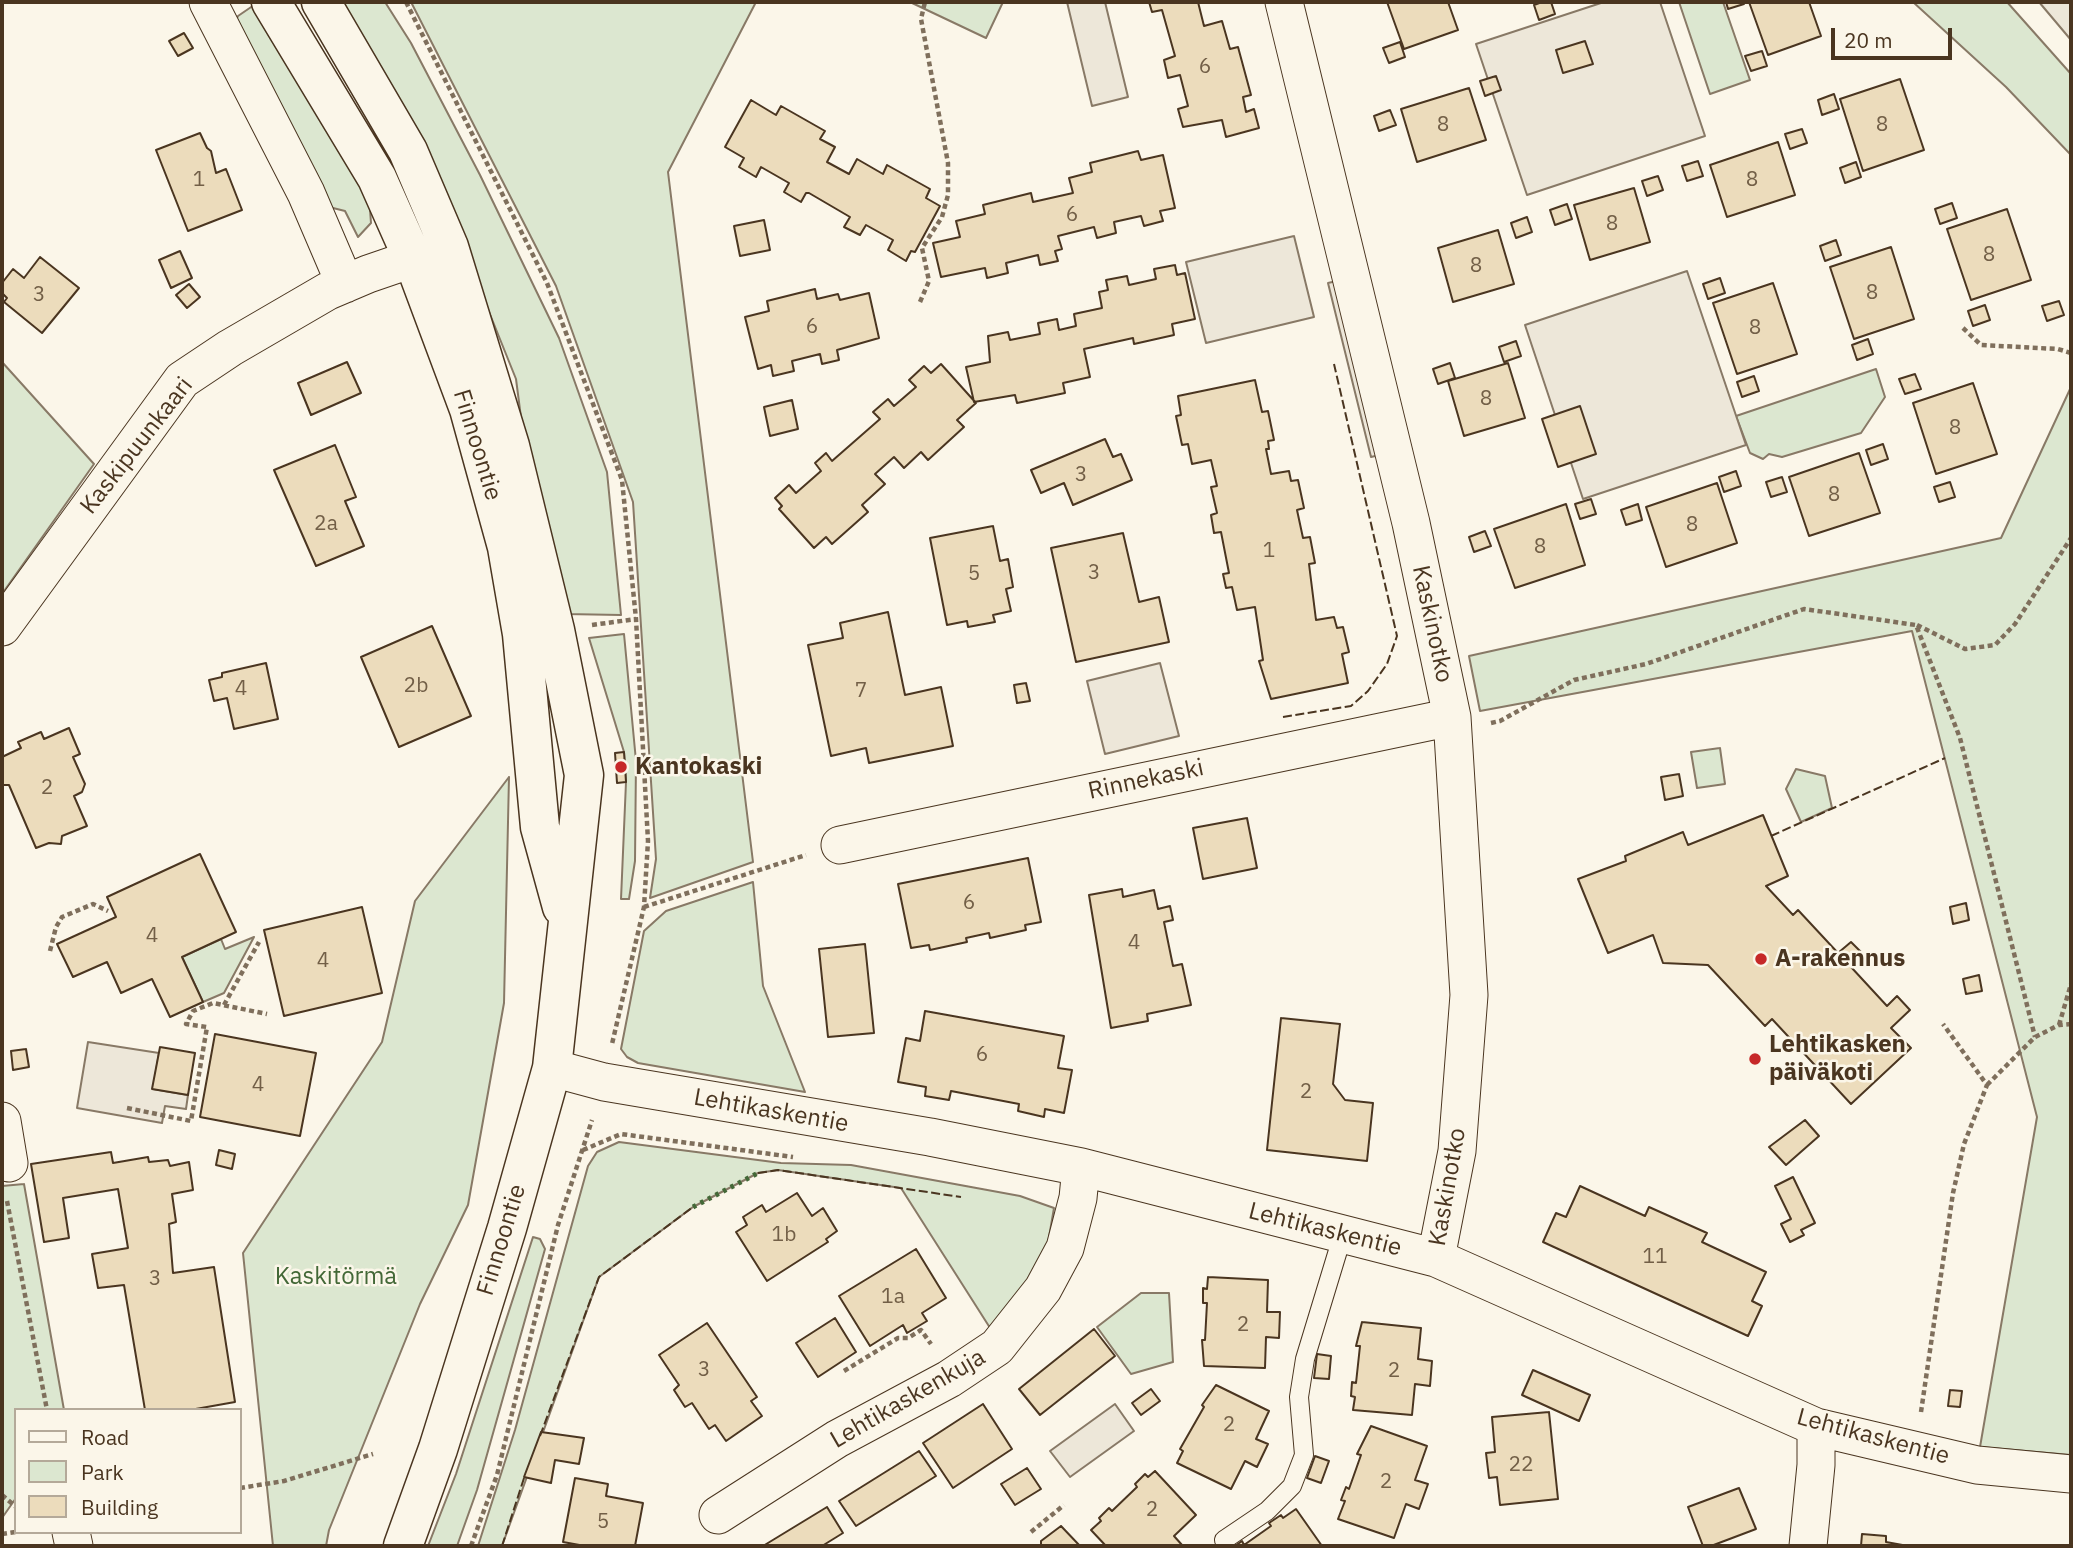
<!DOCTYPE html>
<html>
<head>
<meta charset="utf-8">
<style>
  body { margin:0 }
  #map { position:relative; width:2073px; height:1548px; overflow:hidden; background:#fbf6e9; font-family:"IBM Plex Sans",sans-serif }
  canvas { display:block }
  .frame { position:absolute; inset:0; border:4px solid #4a3520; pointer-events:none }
  .legend { position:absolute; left:14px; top:1408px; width:228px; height:126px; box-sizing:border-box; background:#fbf6e9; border:2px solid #b4a999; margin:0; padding:9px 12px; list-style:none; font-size:21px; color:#4a3520 }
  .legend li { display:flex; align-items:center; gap:14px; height:35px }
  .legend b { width:35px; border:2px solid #b4a999 }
  .scale { position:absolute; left:1831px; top:28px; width:121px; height:32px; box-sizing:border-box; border:4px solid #4a3520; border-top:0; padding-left:9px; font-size:21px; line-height:24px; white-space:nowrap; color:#4a3520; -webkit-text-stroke:5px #fbf6e9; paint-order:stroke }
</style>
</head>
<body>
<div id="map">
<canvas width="2073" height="1548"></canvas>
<div class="frame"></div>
<ul class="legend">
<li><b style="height:9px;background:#fbf6e9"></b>Road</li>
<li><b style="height:19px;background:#dce7d0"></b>Park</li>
<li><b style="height:19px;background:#ecdcbc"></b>Building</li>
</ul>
<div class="scale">20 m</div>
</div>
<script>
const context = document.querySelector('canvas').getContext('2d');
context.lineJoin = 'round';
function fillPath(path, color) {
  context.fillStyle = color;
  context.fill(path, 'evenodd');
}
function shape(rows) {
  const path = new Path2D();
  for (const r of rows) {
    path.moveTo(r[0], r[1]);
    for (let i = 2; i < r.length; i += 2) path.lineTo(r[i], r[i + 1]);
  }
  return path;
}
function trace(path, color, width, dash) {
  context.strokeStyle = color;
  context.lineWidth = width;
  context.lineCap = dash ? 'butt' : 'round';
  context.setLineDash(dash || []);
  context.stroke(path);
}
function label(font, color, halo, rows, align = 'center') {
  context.font = font + ' "IBM Plex Sans",sans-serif';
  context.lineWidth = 5;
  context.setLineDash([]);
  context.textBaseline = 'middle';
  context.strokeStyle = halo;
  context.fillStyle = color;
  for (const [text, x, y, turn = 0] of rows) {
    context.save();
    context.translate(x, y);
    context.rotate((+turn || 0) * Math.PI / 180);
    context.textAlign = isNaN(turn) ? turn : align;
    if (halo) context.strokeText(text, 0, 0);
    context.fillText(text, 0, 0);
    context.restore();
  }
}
const green = shape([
  [338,2,385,2,411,43,480,175,559,338,607,472,621,615,565,614,533,510,516,379,434,175,338,2],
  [411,2,756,2,668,172,753,862,650,898,656,859,633,502,556,286,411,2],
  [910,2,1003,2,986,38,910,2],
  [1679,2,1723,2,1750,80,1710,94,1679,2],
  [1913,2,2007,2,2071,74,2071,155,2006,87,1913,2],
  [257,3,369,196,371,223,358,237,345,211,321,205,234,24,238,16,257,3],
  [2,362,94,464,2,594,2,362],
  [1876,369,1885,397,1861,433,1782,457,1769,454,1763,459,1750,453,1736,416,1876,369],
  [2071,387,2071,1455,1980,1447,2037,1117,1912,631,1480,711,1469,656,2001,538,2071,387],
  [624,634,636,761,635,861,629,899,621,899,626,782,624,752,589,638,624,634],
  [1720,748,1725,784,1697,788,1691,752,1720,748],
  [1796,769,1825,776,1832,808,1801,822,1786,789,1796,769],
  [509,777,504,1003,468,1205,420,1304,329,1530,326,1546,273,1546,243,1253,382,1042,415,901,509,777],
  [753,882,763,986,805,1092,638,1063,627,1057,621,1049,644,931,666,911,753,882],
  [254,937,224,993,203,1002,182,957,221,939,225,949,254,937],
  [619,1142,781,1163,851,1165,1020,1196,1054,1208,1048,1243,1027,1291,992,1331,901,1188,778,1170,758,1173,693,1207,599,1277,502,1546,478,1546,515,1430,588,1166,597,1152,619,1142],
  [24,1184,64,1410,16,1410,16,1498,2,1518,2,1186,24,1184],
  [533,1237,540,1239,545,1249,477,1490,457,1546,428,1546,456,1474,533,1237],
  [1141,1293,1169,1293,1173,1362,1131,1374,1097,1327,1141,1293]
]);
const parking = shape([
  [1067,2,1105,2,1128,97,1092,106,1067,2],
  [1604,2,1660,2,1705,136,1527,195,1476,44,1604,2],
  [2039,2,2071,2,2071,40,2039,2],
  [1294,236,1314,317,1206,343,1186,262,1294,236],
  [1687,271,1746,445,1583,499,1525,325,1687,271],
  [1341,280,1384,454,1371,457,1328,283,1341,280],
  [1160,663,1179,736,1105,754,1087,681,1160,663],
  [88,1042,159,1053,153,1089,188,1095,186,1109,165,1106,162,1123,77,1108,88,1042],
  [1115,1404,1134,1431,1070,1477,1050,1451,1115,1404]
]);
const building = shape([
  [1149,2,1198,2,1204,26,1222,21,1230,49,1238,47,1251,95,1243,97,1246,112,1254,109,1259,128,1226,137,1222,120,1183,127,1178,109,1188,106,1180,75,1168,78,1164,60,1175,56,1162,10,1152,12,1149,2],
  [1387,2,1448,2,1458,30,1404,49,1387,2],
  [1542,2,1551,2,1555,14,1539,20,1534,5,1542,2],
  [1726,2,1744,2,1744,4,1728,9,1726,2],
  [1749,2,1809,2,1821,36,1768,55,1749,2],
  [184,33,193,48,178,56,169,41,184,33],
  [1585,41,1593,64,1563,73,1556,50,1585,41],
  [1400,42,1405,57,1389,63,1383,48,1400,42],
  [1762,51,1767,66,1751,71,1745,56,1762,51],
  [1496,76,1501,90,1485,96,1480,81,1496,76],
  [1900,79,1924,150,1863,171,1840,99,1900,79],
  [1469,88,1486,140,1417,162,1401,109,1469,88],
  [1834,94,1839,109,1822,115,1818,100,1834,94],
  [751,100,776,115,781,106,825,131,820,139,835,147,827,162,849,174,857,159,883,174,887,165,930,189,926,198,940,206,915,252,911,251,906,261,888,250,893,240,866,225,860,235,844,227,850,217,809,193,806,193,801,202,784,192,789,183,761,167,756,177,739,167,744,158,725,147,751,100],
  [1390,110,1396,125,1379,131,1374,116,1390,110],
  [1802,129,1807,143,1790,149,1785,134,1802,129],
  [200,133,207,148,211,151,216,173,226,169,242,210,188,231,156,150,200,133],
  [1778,142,1795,195,1727,217,1710,165,1778,142],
  [1138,151,1141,160,1163,155,1175,208,1160,211,1163,221,1144,226,1141,216,1114,222,1116,233,1097,238,1094,227,1058,236,1062,249,1055,251,1058,261,1040,265,1038,255,1006,263,1008,273,987,278,985,268,941,277,933,243,960,237,956,221,985,214,983,205,1031,193,1033,202,1073,193,1069,178,1092,172,1090,163,1138,151],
  [1698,161,1703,176,1687,181,1682,166,1698,161],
  [1856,162,1861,177,1845,183,1840,168,1856,162],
  [1658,176,1663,190,1647,196,1642,181,1658,176],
  [1634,188,1650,242,1590,260,1574,205,1634,188],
  [1952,203,1957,218,1940,224,1935,209,1952,203],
  [1567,204,1572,219,1555,225,1550,210,1567,204],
  [2007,209,2031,280,1971,300,1947,229,2007,209],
  [1527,217,1532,232,1516,238,1511,223,1527,217],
  [764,220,770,250,740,256,734,226,764,220],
  [1498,230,1514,284,1453,302,1438,248,1498,230],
  [1836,240,1841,255,1825,261,1820,246,1836,240],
  [1891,247,1914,319,1854,339,1830,267,1891,247],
  [180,251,192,278,171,288,159,260,180,251],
  [40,257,79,288,42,333,4,302,7,298,2,293,2,283,13,269,24,278,40,257],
  [1175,265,1177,275,1185,273,1195,319,1172,324,1174,335,1134,344,1133,338,1084,349,1090,377,1063,383,1065,393,1017,403,1015,395,974,402,966,367,990,362,988,336,1008,332,1010,340,1040,334,1038,323,1057,319,1059,330,1076,326,1074,314,1102,308,1099,292,1108,290,1106,280,1127,276,1129,285,1156,279,1154,269,1175,265],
  [1720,278,1725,293,1708,299,1703,284,1720,278],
  [1773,283,1797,354,1737,374,1713,303,1773,283],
  [189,284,200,297,187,308,176,295,189,284],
  [815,289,817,299,838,294,840,300,869,293,879,338,837,350,839,360,822,364,820,354,792,361,794,371,773,376,771,365,758,369,745,317,769,311,767,301,815,289],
  [2059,301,2064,315,2047,321,2042,306,2059,301],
  [1985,305,1990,320,1973,326,1968,311,1985,305],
  [1868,339,1873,354,1857,360,1852,345,1868,339],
  [1516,341,1521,356,1504,362,1499,347,1516,341],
  [347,362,361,393,311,415,298,383,347,362],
  [1450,363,1455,378,1438,384,1433,369,1450,363],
  [1508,363,1525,418,1464,436,1448,381,1508,363],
  [941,364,976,403,957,420,964,427,928,460,921,452,904,468,894,457,875,474,885,484,862,505,868,512,832,544,826,537,814,548,779,509,782,506,775,498,789,485,796,493,821,471,815,463,826,453,832,461,880,419,873,412,888,399,894,406,916,387,909,380,924,366,931,373,941,364],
  [1915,374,1921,389,1905,394,1899,379,1915,374],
  [1754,376,1759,391,1742,397,1737,382,1754,376],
  [1255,380,1262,412,1268,411,1274,440,1268,441,1269,449,1266,449,1271,474,1289,471,1291,481,1298,480,1304,508,1297,510,1303,538,1310,537,1315,563,1309,564,1316,620,1334,617,1337,628,1343,627,1349,652,1342,654,1348,683,1271,699,1259,661,1263,660,1255,607,1237,610,1232,587,1226,588,1223,574,1229,573,1221,532,1214,533,1211,515,1217,513,1211,487,1217,486,1211,460,1192,464,1188,444,1182,445,1176,416,1181,415,1178,396,1255,380],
  [1973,383,1997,454,1936,474,1913,403,1973,383],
  [792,400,798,429,770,436,764,407,792,400],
  [1580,406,1596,454,1558,467,1542,419,1580,406],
  [1105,439,1113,457,1121,454,1132,480,1073,505,1064,483,1041,493,1031,470,1105,439],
  [1883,444,1888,459,1871,465,1866,450,1883,444],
  [335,445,356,497,345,501,364,546,316,566,274,470,335,445],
  [1859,453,1880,513,1809,536,1789,477,1859,453],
  [1736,471,1741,486,1724,492,1719,477,1736,471],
  [1782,477,1787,492,1771,497,1766,482,1782,477],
  [1950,482,1955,497,1939,502,1934,487,1950,482],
  [1717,483,1737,543,1666,567,1646,507,1717,483],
  [1591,499,1596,514,1580,519,1575,504,1591,499],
  [1566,504,1585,565,1515,588,1494,529,1566,504],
  [1638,504,1642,520,1626,525,1621,510,1638,504],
  [993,526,1000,561,1008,559,1013,587,1006,589,1011,611,993,615,995,622,968,627,967,621,947,625,930,538,993,526],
  [1485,531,1491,546,1474,552,1469,537,1485,531],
  [1123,533,1139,602,1159,597,1169,642,1076,662,1051,548,1123,533],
  [888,612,905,695,941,687,953,746,869,763,866,748,831,756,808,645,843,638,840,623,888,612],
  [432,626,471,716,399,747,361,657,432,626],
  [266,663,278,719,234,729,227,698,214,701,209,680,222,677,222,673,266,663],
  [1026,683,1030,701,1017,703,1014,685,1026,683],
  [69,728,80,754,73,757,85,784,82,792,74,796,87,826,62,836,61,844,49,843,36,848,9,785,2,785,2,757,21,748,18,742,41,732,44,739,69,728],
  [624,752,626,782,617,783,615,753,624,752],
  [1679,774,1683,796,1665,800,1661,777,1679,774],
  [1763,815,1788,876,1766,886,1793,915,1798,910,1838,953,1851,942,1864,955,1851,967,1887,1006,1897,996,1910,1010,1891,1028,1911,1048,1851,1104,1772,1019,1765,1026,1708,965,1663,963,1653,935,1608,953,1578,879,1626,861,1625,856,1683,832,1688,845,1763,815],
  [1247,818,1257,868,1203,879,1193,828,1247,818],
  [200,854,236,932,182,957,203,1002,170,1017,152,979,121,993,107,962,73,977,57,944,116,917,107,897,200,854],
  [1028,858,1041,922,1025,925,1026,930,990,938,989,933,966,938,967,942,930,950,929,945,911,948,898,884,1028,858],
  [1122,889,1123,897,1154,890,1158,909,1170,906,1173,920,1164,922,1173,966,1182,964,1191,1005,1147,1014,1148,1021,1111,1028,1089,895,1122,889],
  [1966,903,1969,920,1953,924,1950,907,1966,903],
  [362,907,382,993,284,1016,264,930,362,907],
  [865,944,874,1033,828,1037,819,949,865,944],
  [1979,975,1982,991,1966,994,1963,979,1979,975],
  [925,1011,1064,1036,1058,1068,1072,1070,1064,1113,1045,1109,1044,1117,1018,1111,1019,1104,951,1091,949,1100,925,1096,926,1087,898,1082,906,1038,920,1041,925,1011],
  [1281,1018,1340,1024,1333,1084,1345,1100,1373,1103,1367,1161,1267,1150,1281,1018],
  [215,1034,316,1053,300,1136,200,1117,215,1034],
  [160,1047,195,1053,188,1095,152,1089,160,1047],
  [26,1049,29,1067,13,1070,11,1051,26,1049],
  [1805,1120,1819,1136,1786,1165,1769,1147,1805,1120],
  [219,1150,235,1154,232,1169,216,1165,219,1150],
  [111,1152,113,1163,148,1157,149,1162,168,1160,170,1166,189,1162,193,1190,172,1194,176,1222,169,1224,173,1273,214,1267,235,1402,190,1410,145,1410,124,1285,98,1288,92,1254,128,1248,118,1189,63,1198,69,1238,44,1242,31,1164,111,1152],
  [1793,1177,1815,1223,1801,1230,1804,1235,1790,1242,1781,1224,1791,1219,1775,1186,1793,1177],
  [1580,1186,1645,1216,1649,1207,1707,1233,1702,1242,1766,1272,1752,1301,1762,1306,1748,1336,1543,1242,1556,1213,1566,1217,1580,1186],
  [797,1193,812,1216,823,1208,837,1231,826,1239,828,1242,767,1281,736,1232,747,1225,743,1217,762,1205,766,1212,797,1193],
  [916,1249,946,1298,922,1313,927,1321,907,1333,903,1325,870,1346,839,1296,916,1249],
  [1208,1277,1268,1280,1267,1312,1280,1312,1279,1338,1266,1337,1265,1368,1204,1366,1202,1340,1205,1340,1207,1303,1203,1303,1203,1288,1207,1289,1208,1277],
  [835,1318,856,1352,818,1377,796,1343,835,1318],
  [1362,1322,1421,1328,1418,1359,1432,1361,1430,1386,1415,1384,1412,1415,1353,1410,1355,1397,1351,1396,1352,1382,1356,1383,1360,1346,1356,1346,1362,1322],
  [707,1323,757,1397,751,1401,762,1416,726,1441,715,1425,709,1429,692,1403,685,1407,674,1390,679,1385,659,1355,707,1323],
  [1094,1329,1115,1356,1040,1415,1019,1389,1094,1329],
  [1317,1354,1331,1356,1329,1379,1314,1378,1317,1354],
  [1533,1370,1590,1395,1579,1421,1522,1395,1533,1370],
  [1216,1385,1269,1411,1256,1439,1268,1444,1257,1467,1245,1461,1231,1489,1177,1463,1183,1451,1180,1449,1204,1407,1202,1405,1216,1385],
  [1151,1389,1160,1401,1141,1415,1132,1403,1151,1389],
  [1950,1390,1962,1391,1960,1407,1948,1406,1950,1390],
  [983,1404,1012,1449,953,1488,923,1443,983,1404],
  [1549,1412,1558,1499,1500,1505,1497,1477,1489,1478,1486,1453,1495,1452,1492,1417,1549,1412],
  [1371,1426,1427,1446,1415,1480,1428,1484,1419,1509,1406,1504,1394,1538,1338,1519,1345,1501,1341,1500,1346,1487,1349,1489,1361,1455,1357,1454,1371,1426],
  [541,1432,584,1438,579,1464,555,1460,551,1483,524,1477,541,1432],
  [919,1451,936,1476,856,1526,839,1501,919,1451],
  [1315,1456,1329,1461,1321,1483,1307,1478,1315,1456],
  [1027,1468,1041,1489,1015,1505,1001,1484,1027,1468],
  [1155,1471,1196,1515,1174,1536,1182,1545,1106,1546,1091,1530,1101,1521,1099,1518,1109,1508,1112,1511,1137,1487,1135,1484,1145,1474,1148,1477,1155,1471],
  [575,1478,608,1484,606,1496,643,1503,635,1546,585,1546,563,1542,575,1478],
  [1739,1488,1756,1529,1711,1546,1703,1546,1688,1507,1739,1488],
  [827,1507,843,1533,822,1546,763,1546,827,1507],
  [1296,1509,1322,1546,1235,1546,1242,1541,1244,1545,1271,1526,1269,1523,1281,1515,1283,1518,1296,1509],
  [1061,1526,1080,1546,1041,1546,1041,1541,1061,1526],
  [1862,1534,1886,1536,1886,1542,1908,1546,1861,1546,1862,1534]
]);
const path = shape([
  [406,2,547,283,622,480,636,619,648,841,644,907,612,1044],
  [920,302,929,281,922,248,942,217,948,195,948,163,921,19,925,2],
  [1963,328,1981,345,2058,349,2071,353],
  [592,625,636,619],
  [1917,625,1965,649,1995,645,2015,624,2071,538],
  [1491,723,1500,721,1574,680,1646,664,1804,609,1916,625,1960,738,2035,1037],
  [644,907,806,855],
  [50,951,56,927,62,917,93,904,108,911],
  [224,1005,259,942],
  [2059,1025,2071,984],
  [1987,1085,2035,1037,2059,1025,2071,1024],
  [127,1108,191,1121,207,1027,186,1024,193,1011,213,1003,267,1014],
  [583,1150,621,1134,793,1157],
  [7,1201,47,1410],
  [844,1371,898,1338,908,1338,921,1330,931,1344],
  [1921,1412,1953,1193,1964,1144,1987,1085,1943,1024],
  [240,1488,284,1481,373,1454],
  [2,1495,16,1507],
  [1031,1532,1064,1505],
  [2,1534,16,1532],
  [471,1546,497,1475,558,1225,592,1120]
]);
const lane = shape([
  [1224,1540,1267,1511,1292,1486,1304,1455,1299,1397,1305,1359,1343,1234]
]);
const street = shape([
  [208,2,306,193,345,284],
  [1284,2,1411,523,1452,717,1469,995,1457,1151,1436,1258],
  [2,627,182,380,230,348,328,291,368,274,441,249],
  [840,845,1452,717],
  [552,1068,604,1082,930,1137,1081,1167,1436,1258,1816,1427,1977,1465,2071,1474],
  [2,1121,9,1163],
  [718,1515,837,1439,949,1379,997,1347,1043,1289,1065,1248,1078,1198,1081,1167],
  [71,1532,74,1546],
  [1808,1546,1816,1465,1816,1427]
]);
const primary = shape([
  [271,2,377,178,413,259,469,409,507,547,522,634,540,827,562,907],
  [321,2,408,151,449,247,510,446,555,630,584,775,552,1068,507,1228,438,1449,403,1546]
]);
const hedge = shape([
  [693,1207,758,1173]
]);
const fence = shape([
  [1283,717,1351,706,1368,691,1387,664,1397,636,1334,364],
  [1771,836,1945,758],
  [758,1173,778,1170,961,1197],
  [540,1436,599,1277,693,1207],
  [502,1546,525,1475]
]);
const markers = [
  [621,767,7,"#c62828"],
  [1761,959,7,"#c62828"],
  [1755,1059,7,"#c62828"]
];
const numberNames = [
  ["6",1205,67],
  ["8",1443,125],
  ["8",1882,125],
  ["1",199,180],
  ["8",1752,180],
  ["6",1072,215],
  ["8",1612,224],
  ["8",1989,255],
  ["8",1476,266],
  ["8",1872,293],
  ["3",39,295],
  ["6",812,327],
  ["8",1755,328],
  ["8",1486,399],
  ["8",1955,428],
  ["3",1081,475],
  ["8",1834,495],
  ["2a",326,524],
  ["8",1692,525],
  ["8",1540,547],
  ["1",1269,551],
  ["3",1094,573],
  ["5",974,574],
  ["2b",416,686],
  ["4",241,689],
  ["7",861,691],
  ["2",47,788],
  ["6",969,903],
  ["4",152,936],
  ["4",1134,943],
  ["4",323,961],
  ["6",982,1055],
  ["4",258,1085],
  ["2",1306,1092],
  ["1b",784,1235],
  ["11",1655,1257],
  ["3",155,1279],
  ["1a",893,1297],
  ["2",1243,1325],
  ["3",704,1370],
  ["2",1394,1371],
  ["2",1229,1425],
  ["22",1521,1465],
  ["2",1386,1482],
  ["2",1152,1510],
  ["5",603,1522]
];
const streetNames = [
  ["Finnoontie",477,445,73],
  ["Kaskipuunkaari",137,446,-52],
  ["Kaskinotko",1432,624,78],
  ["Rinnekaski",1146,780,-12],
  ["Lehtikaskentie",771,1111,10],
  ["Kaskinotko",1448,1187,-80],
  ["Lehtikaskentie",1325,1230,14],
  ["Finnoontie",502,1240,-73],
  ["Lehtikaskenkuja",908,1399,-30],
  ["Lehtikaskentie",1873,1437,15]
];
const poiNames = [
  ["Kantokaski",635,767],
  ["A-rakennus",1775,959],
  ["Lehtikasken",1769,1045],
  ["päiväkoti",1769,1073]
];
const parkNames = [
  ["Kaskitörmä",336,1277]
];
fillPath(green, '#dce7d0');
trace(green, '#887966', 2);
fillPath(parking, '#ede7d9');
trace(parking, '#887966', 2);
fillPath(building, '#ecdcbc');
trace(building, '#4a3520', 2);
trace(lane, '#4a3520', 20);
trace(street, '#4a3520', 39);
trace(primary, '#4a3520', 41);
trace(path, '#7f6f5c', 4.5, [5, 3.5]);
trace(lane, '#fbf6e9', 18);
trace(street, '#fbf6e9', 37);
trace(primary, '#fbf6e9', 38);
trace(hedge, '#436837', 5, [3.5, 5]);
trace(fence, '#4a3520', 2, [9, 3.5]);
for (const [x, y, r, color] of markers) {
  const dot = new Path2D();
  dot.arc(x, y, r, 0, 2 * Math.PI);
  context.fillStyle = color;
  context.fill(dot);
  trace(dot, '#fbf6e9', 2.5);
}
label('21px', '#725f47', null, numberNames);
label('24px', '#4a3520', '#fbf6e9', streetNames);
label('bold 24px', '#4a3520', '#fbf6e9', poiNames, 'left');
label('24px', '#436837', '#fbf6e9', parkNames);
</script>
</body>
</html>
